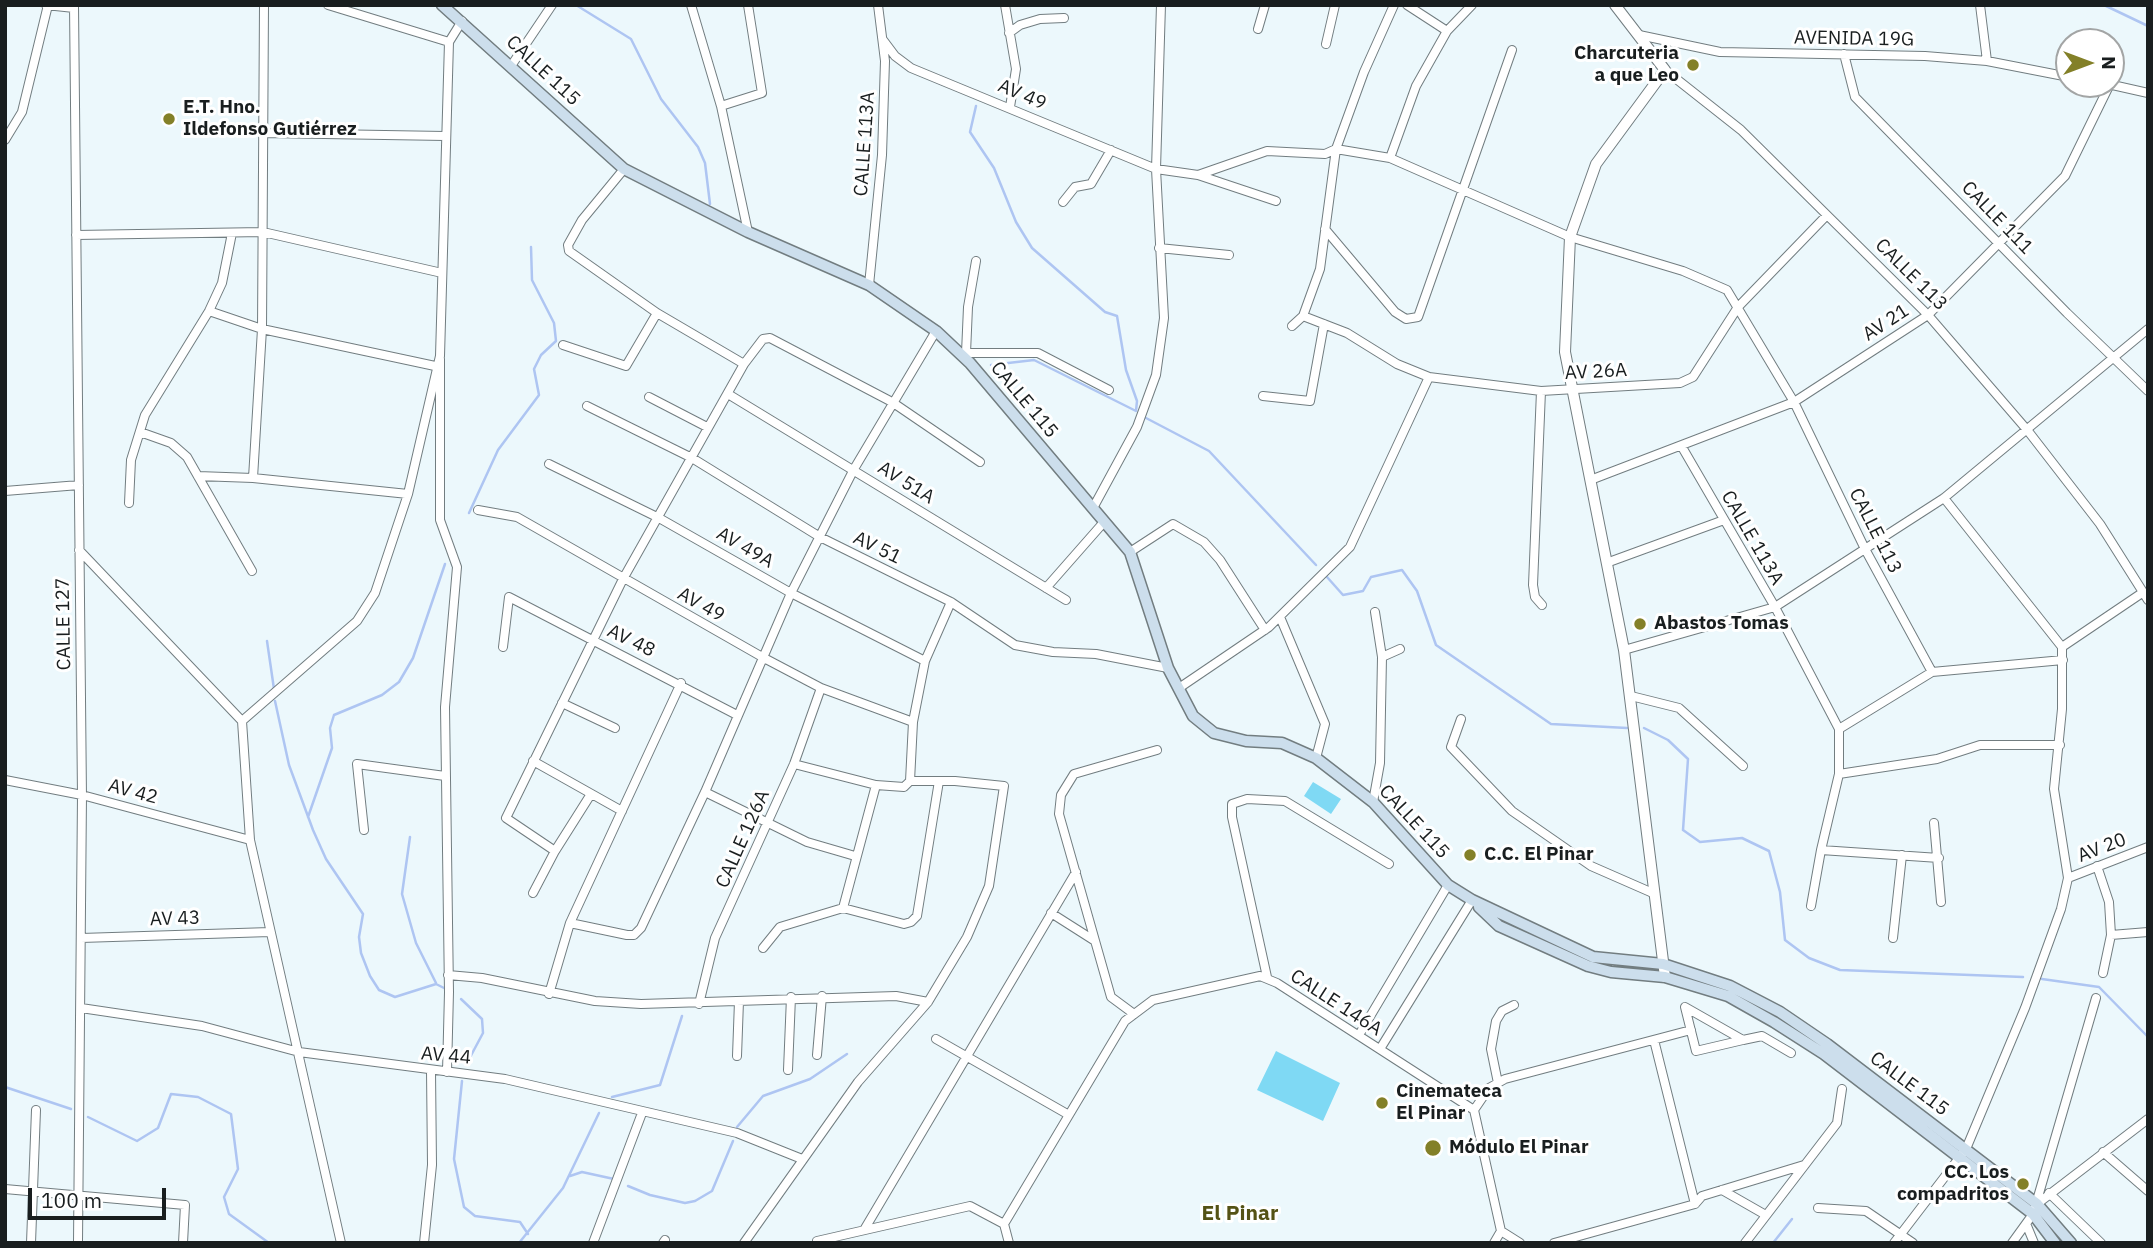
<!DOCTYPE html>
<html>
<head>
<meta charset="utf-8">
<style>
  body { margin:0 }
  #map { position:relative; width:2153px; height:1248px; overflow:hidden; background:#ecf8fc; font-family:"IBM Plex Sans",sans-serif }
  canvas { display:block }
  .frame { position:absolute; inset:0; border:7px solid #191e1f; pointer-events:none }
  .north { position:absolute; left:2055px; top:28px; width:70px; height:70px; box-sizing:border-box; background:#fff; border:2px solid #a3a5a5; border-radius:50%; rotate:90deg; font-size:19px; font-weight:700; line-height:28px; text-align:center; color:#191e1f }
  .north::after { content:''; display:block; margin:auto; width:24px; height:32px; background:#838028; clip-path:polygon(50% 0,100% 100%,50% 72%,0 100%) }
  .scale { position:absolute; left:28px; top:1188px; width:138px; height:32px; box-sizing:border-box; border:4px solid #191e1f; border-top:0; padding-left:9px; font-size:21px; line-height:24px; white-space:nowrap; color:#191e1f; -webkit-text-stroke:5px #fff; paint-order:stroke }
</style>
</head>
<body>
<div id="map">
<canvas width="2153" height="1248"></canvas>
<div class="frame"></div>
<div class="north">N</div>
<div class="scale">100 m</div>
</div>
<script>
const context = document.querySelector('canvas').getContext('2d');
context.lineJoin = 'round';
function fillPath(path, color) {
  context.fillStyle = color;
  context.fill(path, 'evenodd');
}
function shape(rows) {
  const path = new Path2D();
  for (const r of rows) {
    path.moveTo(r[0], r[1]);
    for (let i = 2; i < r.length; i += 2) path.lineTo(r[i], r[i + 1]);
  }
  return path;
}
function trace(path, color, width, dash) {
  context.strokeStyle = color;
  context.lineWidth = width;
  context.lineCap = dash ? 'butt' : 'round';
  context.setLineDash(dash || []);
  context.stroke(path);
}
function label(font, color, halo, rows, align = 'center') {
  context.font = font + ' "IBM Plex Sans",sans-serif';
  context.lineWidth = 6;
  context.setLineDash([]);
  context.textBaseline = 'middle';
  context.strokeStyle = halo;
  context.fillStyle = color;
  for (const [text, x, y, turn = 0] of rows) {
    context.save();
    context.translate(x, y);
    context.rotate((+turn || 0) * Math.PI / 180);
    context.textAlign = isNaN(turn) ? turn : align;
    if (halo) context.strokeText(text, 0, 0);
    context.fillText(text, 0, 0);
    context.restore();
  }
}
const green = shape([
  [1313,782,1341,799,1331,814,1304,796],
  [1276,1051,1340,1083,1323,1121,1257,1090]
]);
const stream = shape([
  [576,5,631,39,661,99,698,147,705,163,710,204],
  [2104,5,2148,26],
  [976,106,970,132,994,168,1016,222,1032,248,1105,312,1117,316,1126,370,1137,401,1136,411,1034,360,991,365],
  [1146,418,1209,451,1316,565],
  [469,513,498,450,539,395,534,369,541,355,556,341,554,323,532,280,531,247],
  [1327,577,1343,595,1363,591,1371,577,1402,570,1417,591,1436,645,1551,724,1627,728],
  [267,641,274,689],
  [275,701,289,765,313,830,326,859,363,914,359,937,361,953,370,976,379,990,395,997,436,984,444,988],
  [1644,728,1668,740,1688,759,1683,830,1700,842,1742,838,1769,851,1780,892,1785,940,1809,958,1840,970,2023,977],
  [308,817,332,748,330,728,334,715,382,695,399,682,413,658,445,564],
  [410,837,402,894,416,943,436,983],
  [2042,979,2099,987,2148,1037],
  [461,999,482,1019,483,1033,467,1063],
  [462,1081,454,1159,464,1207,475,1216,520,1222,528,1234],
  [5,1087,71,1109],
  [612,1097,660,1085,682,1016],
  [88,1117,137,1141,158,1128,171,1094,198,1097,231,1114,238,1169,224,1197,229,1214,269,1243],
  [737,1127,763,1096,810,1079,847,1054],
  [570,1176,582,1172,614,1179],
  [628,1186,650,1195,685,1203,695,1201,712,1191,733,1141],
  [519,1243,563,1188,599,1113],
  [1773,1243,1792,1219]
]);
const minor = shape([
  [46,5,74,8],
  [74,5,82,795,78,1243],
  [328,5,449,42],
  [691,5,721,106,748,232],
  [1005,5,1016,69,1010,107],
  [1407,5,1447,31],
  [1980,5,1987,61],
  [1258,29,1265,5],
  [1009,33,1020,25,1040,19,1064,18],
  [1639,35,1720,52,1925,56,1987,61,2069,77],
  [883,40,895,56,911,68,1156,169,1198,175,1267,151,1325,154,1336,149,1390,158,1570,237,1683,271,1727,290,1794,402,1865,549,1932,672],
  [1326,44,1335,5],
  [1844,54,1855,97,2067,313,2148,391],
  [511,66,552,5],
  [1665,70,1741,130,1928,315,2028,431,2100,524,2148,600],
  [2108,84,2148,93],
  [721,106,762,93,748,5],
  [264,133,445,136],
  [5,140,22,112,48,5],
  [1390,158,1416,86,1447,31,1472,5],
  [624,169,582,220,568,245,569,251,657,313,744,364],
  [1198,175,1276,201],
  [1063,202,1075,187,1091,184,1111,150],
  [1325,229,1395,312,1406,319,1418,317,1512,50],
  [76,235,263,232,442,273],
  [1159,248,1229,255],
  [869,285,882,155,885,61,878,5],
  [209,311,262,329,435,366],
  [1303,316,1347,333,1397,364,1429,377,1541,391,1680,383,1693,377,1738,307,1827,215],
  [1292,326,1303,316,1320,269,1336,149,1364,72,1394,5],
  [563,345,626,366,657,313],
  [959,353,1038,353,1109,390],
  [966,353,968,307,976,261],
  [440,359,440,520,457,567,445,707,449,992,447,1072],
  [1541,391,1533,585,1535,597,1542,605],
  [728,394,1066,600],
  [1263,396,1310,401,1324,324],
  [649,397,707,427],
  [587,406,692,458,820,537,951,602,1015,645,1053,652,1096,654,1168,668],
  [140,432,171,443,187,457,252,571],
  [1682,447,1775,607,1839,729,1839,774,1821,850,1939,858],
  [549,464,659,518,791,593,925,661],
  [198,476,253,478,408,494],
  [253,478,262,329,264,5],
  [1593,479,1794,402,1928,315,2065,176,2110,84],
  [5,491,79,485],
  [129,503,131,460,145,415,209,311,222,283,232,233],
  [1093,508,1137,427,1156,375,1164,318,1156,169,1161,5],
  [478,510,517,517,764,658,821,688,913,722],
  [79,550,242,721],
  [1130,552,1173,524,1204,542,1220,560,1265,630],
  [1609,562,1724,520],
  [1046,588,1104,522],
  [1280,617,1325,724,1316,758],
  [503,647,509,597,737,715],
  [2062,647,2142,593],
  [1624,650,1775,607,1944,498,2148,329],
  [1382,657,1400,649],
  [1179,688,1269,627,1350,547,1429,377],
  [1631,696,1679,708,1743,766],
  [562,703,615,728],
  [1461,719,1451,747,1512,811,1591,866,1655,894],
  [1839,729,1932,672,2063,660],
  [533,761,622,811],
  [1839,774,1937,759,1980,745,2060,745],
  [5,780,82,795,250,840],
  [910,781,913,722,925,661,951,602],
  [705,792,807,842,855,856],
  [1373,802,1380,763,1382,657,1375,612],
  [1934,823,1941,902],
  [364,830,357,764,445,776],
  [555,851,506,818,623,579,744,364,763,339,770,338,892,402,980,462],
  [2097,866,2109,902,2111,935,2103,973],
  [2068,878,2148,847],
  [533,893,555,851,591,794],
  [1811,906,1821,850],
  [843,908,876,785],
  [1051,913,1095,941],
  [570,923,627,935,634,935,641,928,705,792,791,593,854,469,936,331],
  [2111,935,2148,932],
  [81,938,270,932],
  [1893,938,1902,855],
  [763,948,780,927,843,908,904,924,911,922,917,916,939,781],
  [448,975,482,978,595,1001,641,1004,896,996,928,1002],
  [1267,977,1232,817,1232,804,1247,799,1285,801,1389,864],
  [549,994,570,923,681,683],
  [699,1004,715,938,794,764,821,688],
  [81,1008,202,1026,299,1052,505,1079,737,1133,802,1159],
  [1134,1014,1111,997,1059,814,1061,795,1074,774,1157,750],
  [1359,1035,1448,885],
  [936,1039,1069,1115],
  [1654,1040,1695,1204],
  [1743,1040,1685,1007,1696,1051,1743,1040,1762,1036,1791,1053],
  [1380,1049,1472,900],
  [817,1055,822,996],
  [737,1056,739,1001],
  [788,1070,791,997],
  [1498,1083,1491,1049,1496,1021,1502,1011,1514,1005],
  [1474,1110,1489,1088,1505,1079,1691,1030],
  [2103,1152,2148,1191],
  [5,1189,185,1205,183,1243],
  [1722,1190,1764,1214],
  [2049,1193,2101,1243],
  [2037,1204,2148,1119],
  [1818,1208,1866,1211,1913,1243],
  [2027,1226,2034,1243],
  [864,1230,1076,872],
  [1501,1231,1520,1243],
  [817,1241,970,1206,1004,1224],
  [31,1243,36,1110],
  [341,1243,250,840,242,721,357,621,375,593,408,494,440,356,449,42,462,21],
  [424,1243,432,1165,431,1071],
  [593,1243,642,1113],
  [663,1243,665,1240],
  [744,1243,858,1082,928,1002,967,937,989,886,1004,786,955,781,910,781,904,787,876,785,794,764],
  [1009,1243,1004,1224,1125,1021,1153,1000,1260,976,1277,983,1474,1110,1501,1231,1494,1243],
  [1554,1243,1695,1204,1702,1196,1804,1165],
  [1745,1243,1837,1123,1842,1089],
  [1894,1243,1966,1149,2025,1008,2061,909,2068,878,2054,789,2062,709,2062,647,1944,498],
  [2012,1243,2033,1214,2096,998]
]);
const tertiary = shape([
  [1615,5,1665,70,1596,164,1570,237,1565,352,1624,650,1665,977]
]);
const secondary = shape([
  [442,5,624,169,748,232,869,285,936,331,970,363,1130,552,1168,668,1193,716,1214,733,1246,741,1282,743,1316,758,1373,802,1448,885,1472,900,1593,957,1663,964,1730,986,1780,1012,1827,1044,2037,1204,2071,1243],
  [1479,907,1499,926,1588,966,1611,972,1665,977,1728,996,1774,1022,1824,1054,2033,1214,2055,1243]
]);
const markers = [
  [1693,65,7,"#838028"],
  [169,119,7,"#838028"],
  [1640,624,7,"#838028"],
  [1470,855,7,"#838028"],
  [1382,1103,7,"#838028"],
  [1433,1148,9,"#838028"],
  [2023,1184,7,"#838028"]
];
const streetNames = [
  ["AVENIDA 19G",1854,39,1],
  ["CALLE 115",543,71,43],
  ["AV 49",1022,95,23],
  ["CALLE 113A",865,144,-86],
  ["CALLE 111",1997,218,46],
  ["CALLE 113",1911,275,45],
  ["AV 21",1886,323,-33],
  ["AV 26A",1596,372,-3],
  ["CALLE 115",1024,400,50],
  ["AV 51A",906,483,32],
  ["CALLE 113",1875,531,63],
  ["CALLE 113A",1752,538,60],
  ["AV 49A",745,548,30],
  ["AV 51",877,548,26],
  ["AV 49",701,605,29],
  ["CALLE 127",64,624,-91],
  ["AV 48",631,641,26],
  ["AV 42",133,792,15],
  ["CALLE 115",1414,822,47],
  ["CALLE 126A",743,839,-66],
  ["AV 20",2102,848,-21],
  ["AV 43",175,919,-2],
  ["CALLE 146A",1336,1003,33],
  ["AV 44",446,1056,5],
  ["CALLE 115",1909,1084,37]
];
const poiNames = [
  ["Charcuteria",1679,54,"right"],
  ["a que Leo",1679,76,"right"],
  ["E.T. Hno.",183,108],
  ["Ildefonso Gutiérrez",183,130],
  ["Abastos Tomas",1654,624],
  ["C.C. El Pinar",1484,855],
  ["Cinemateca",1396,1092],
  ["El Pinar",1396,1114],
  ["Módulo El Pinar",1449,1148],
  ["CC. Los",2009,1173,"right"],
  ["compadritos",2009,1195,"right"]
];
const neighbourhoodNames = [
  ["El Pinar",1240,1214]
];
fillPath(green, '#7fd9f4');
trace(stream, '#aec5f2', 2.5);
trace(minor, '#727d80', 10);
trace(tertiary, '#727d80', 12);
trace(secondary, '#727d80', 13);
trace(minor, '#fff', 8);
trace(tertiary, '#fff', 10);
trace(secondary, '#ccdeec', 10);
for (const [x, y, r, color] of markers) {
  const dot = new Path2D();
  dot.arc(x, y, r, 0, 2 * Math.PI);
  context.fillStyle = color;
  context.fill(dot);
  trace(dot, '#fff', 2.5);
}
label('19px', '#191e1f', '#fff', streetNames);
label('bold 19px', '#191e1f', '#fff', poiNames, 'left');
label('bold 21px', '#545215', '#fff', neighbourhoodNames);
</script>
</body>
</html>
